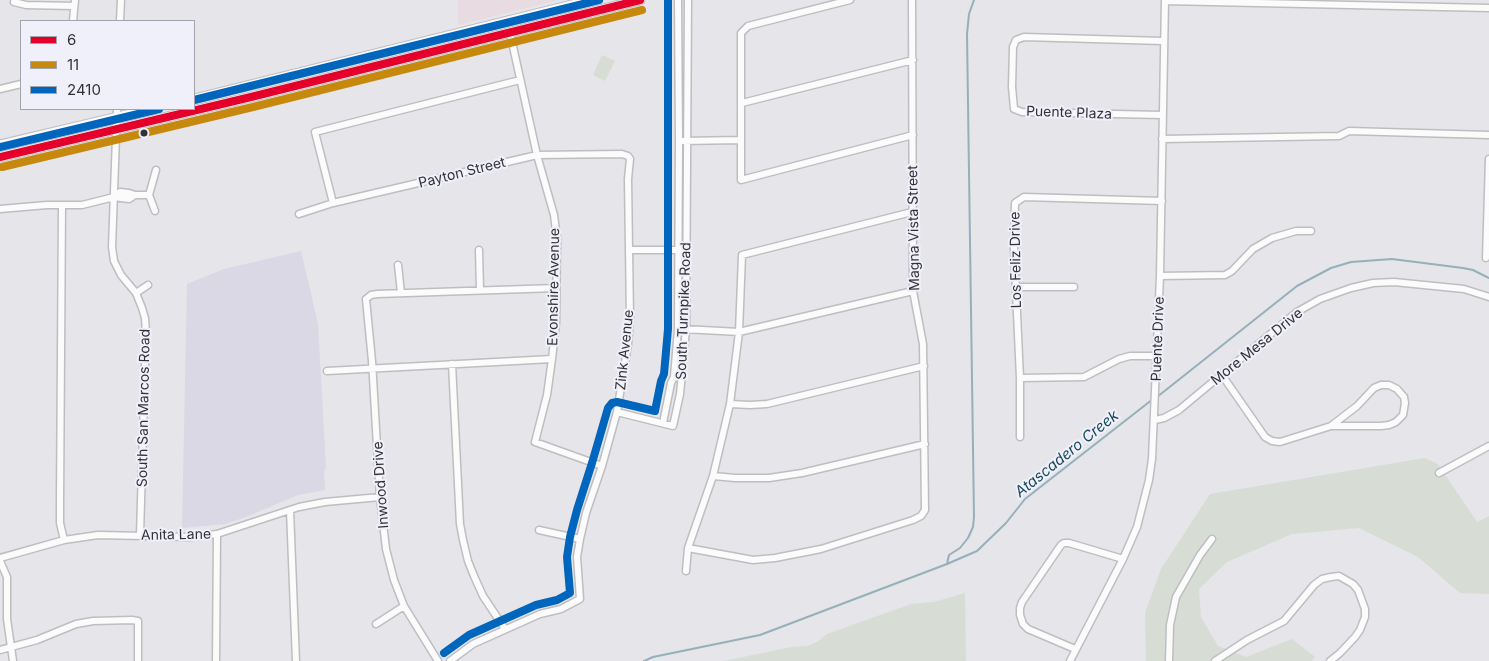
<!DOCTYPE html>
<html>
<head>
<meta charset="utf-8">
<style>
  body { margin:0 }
  #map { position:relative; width:1489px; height:661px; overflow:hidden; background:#e5e5ea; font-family:Inter,sans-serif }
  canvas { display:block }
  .legend { position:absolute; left:20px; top:20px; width:175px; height:90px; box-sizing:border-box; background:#f0f0fa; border:1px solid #a4a4ac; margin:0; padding:6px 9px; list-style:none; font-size:15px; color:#323236 }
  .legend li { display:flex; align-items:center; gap:10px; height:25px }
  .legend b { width:25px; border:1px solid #a4a4ac }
</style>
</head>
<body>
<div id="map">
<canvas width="1489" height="661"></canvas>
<ul class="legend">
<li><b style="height:6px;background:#e4002b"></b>6</li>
<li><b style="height:6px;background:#c6890e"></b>11</li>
<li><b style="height:6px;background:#0065bd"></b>2410</li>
</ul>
</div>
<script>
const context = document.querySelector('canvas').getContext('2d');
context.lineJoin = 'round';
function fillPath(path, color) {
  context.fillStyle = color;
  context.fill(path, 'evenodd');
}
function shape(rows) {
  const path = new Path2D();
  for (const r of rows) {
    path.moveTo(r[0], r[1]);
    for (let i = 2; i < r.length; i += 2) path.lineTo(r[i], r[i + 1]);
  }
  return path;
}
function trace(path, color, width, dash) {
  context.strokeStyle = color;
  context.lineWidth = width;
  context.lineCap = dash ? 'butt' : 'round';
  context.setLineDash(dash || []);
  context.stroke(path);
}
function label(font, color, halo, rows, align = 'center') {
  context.font = font + ' Inter,sans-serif';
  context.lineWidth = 4;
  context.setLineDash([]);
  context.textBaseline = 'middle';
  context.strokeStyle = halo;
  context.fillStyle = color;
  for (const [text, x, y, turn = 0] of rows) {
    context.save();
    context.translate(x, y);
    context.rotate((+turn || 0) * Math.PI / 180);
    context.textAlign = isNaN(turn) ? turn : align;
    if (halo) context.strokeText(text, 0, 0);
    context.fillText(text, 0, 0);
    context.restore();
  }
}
const commercial = shape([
  [458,0,559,0,458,25]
]);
const built = shape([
  [301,251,318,324,326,468,324,472,325,490,298,495,246,517,225,524,182,528,187,284,224,269]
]);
const green = shape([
  [602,55,615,61,605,81,593,75],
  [1425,458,1438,464,1477,522,1489,516,1489,594,1460,593,1418,557,1359,528,1292,534,1227,562,1199,589,1201,617,1218,646,1246,657,1292,639,1315,657,1312,661,1146,661,1145,613,1161,569,1210,494],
  [965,593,966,661,724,661,791,647,807,646,817,642,827,634,911,604,934,602]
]);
const stream = shape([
  [1157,397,1297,286,1331,268,1351,262,1392,259,1463,268,1473,270,1489,278],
  [947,564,949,555,960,548,968,538,973,527,974,517,967,34,969,14,974,0],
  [644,661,653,657,760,635,947,564,977,551,1006,523,1025,499,1153,399]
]);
const minor = shape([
  [850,0,748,26,741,33,741,180,913,135],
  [1165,1,1489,8],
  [14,2,26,5,74,6],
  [73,21,75,0],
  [120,21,121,0],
  [510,33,537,155,554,215,557,239,556,323,552,359,547,395,535,442,602,466],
  [0,89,21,84],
  [742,103,913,60],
  [117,109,112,247,114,261,121,275,136,293,142,308,145,318,146,333,140,535],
  [1162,115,1022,112,1014,109,1012,87,1013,47,1016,40,1024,37,1163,41],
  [1162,139,1339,136,1349,131,1489,135],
  [682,141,741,140],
  [135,195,149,195,155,211],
  [149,195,156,170],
  [333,203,315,132,520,80],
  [62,206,60,501,60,523,64,540],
  [0,209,47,205,82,205,114,197,120,192,129,193,135,195,129,199,114,197],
  [299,214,333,203,537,155,622,154,628,156,630,159,628,179,630,319,628,344,617,412,602,466,586,513,580,539,577,557,580,599,561,609,540,614,473,644,450,661],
  [479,250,480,290],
  [629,250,683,250],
  [1486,258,1489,159],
  [398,265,401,293],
  [1160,276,1225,275,1232,271,1253,249,1272,238,1296,231,1311,231],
  [1016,287,1074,287],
  [136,293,148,285],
  [684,329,739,332,913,291],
  [452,364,460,524,463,540,468,561,474,576,483,596,505,629],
  [327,371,552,359],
  [1222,375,1265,437,1272,441,1280,442,1331,426],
  [1020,378,1084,377,1119,359,1130,356,1156,356],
  [1381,385,1389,385,1397,389,1404,397,1405,403,1403,415,1396,422,1389,425,1381,426,1331,426,1357,406,1374,388,1381,385],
  [730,404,750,405,767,404,924,366],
  [617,412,673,426,680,394,686,329,688,0],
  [1155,420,1164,418,1179,410,1297,312,1320,299,1351,288,1373,283,1394,282,1464,289,1489,297],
  [663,423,671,383,674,377,678,329,679,141,678,0],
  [1020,437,1020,378,1014,248,1015,203,1024,197,1162,201],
  [1439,473,1489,446],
  [713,476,735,478,769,478,802,473,925,444],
  [290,510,296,661],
  [539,530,580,539],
  [688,548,753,560,775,558,821,549,913,520,921,516,925,510,923,344,913,291,912,0],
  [0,558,64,540,98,535,189,537,217,534,299,507,325,502,380,497],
  [0,561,7,577,7,619,13,661],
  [686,571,688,548,713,476,730,404,739,332,742,255,912,212],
  [376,624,404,606],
  [1075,649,1028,629,1023,624,1020,615,1020,608,1022,602,1061,545,1064,543,1069,543,1123,559],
  [0,650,37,640,76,624,93,621,132,620,138,621,138,661],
  [216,661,217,534],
  [438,661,404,606,394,580,386,549,380,497,372,361,366,299,371,295,377,294,556,288],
  [1070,661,1123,559,1137,527,1149,480,1152,459,1160,276,1165,0],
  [1169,661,1170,625,1176,597,1200,555,1212,539],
  [1215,661,1247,640,1284,621,1314,585,1322,579,1331,577,1339,576,1353,584,1358,590,1365,609,1365,617,1360,630,1355,637,1340,653,1330,661]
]);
const major = shape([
  [194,99,592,0],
  [0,145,152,109],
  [0,157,251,97,640,0]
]);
const bus1 = shape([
  [0,157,251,97,640,0]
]);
const bus2 = shape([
  [2,167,253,107,642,10]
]);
const bus3 = shape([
  [194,100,599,0],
  [0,147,159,109],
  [444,653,469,635,536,605,557,600,570,593,567,557,570,537,577,510,592,463,608,408,612,403,617,402,655,411,661,381,664,374,668,329,668,0]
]);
const markers = [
  [144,133,4.5,"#323236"]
];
const streetNames = [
  ["Puente Plaza",1069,113,2],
  ["Payton Street",462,173,-14],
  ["Magna Vista Street",914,228,-91],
  ["Los Feliz Drive",1016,260,-91],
  ["Evonshire Avenue",554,287,-89],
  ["South Turnpike Road",684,311,-88],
  ["Puente Drive",1158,339,-88],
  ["More Mesa Drive",1257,347,-39],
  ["Zink Avenue",625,350,-84],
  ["South San Marcos Road",144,408,-89],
  ["Inwood Drive",381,485,-94],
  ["Anita Lane",176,535,-1]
];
const waterNames = [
  ["Atascadero Creek",1067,454,-39]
];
fillPath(commercial, '#e8dbe2');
fillPath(built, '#d9d8e4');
fillPath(green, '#d7ddd5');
trace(stream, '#96b0ba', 2);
trace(minor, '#bebec2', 9);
trace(major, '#bebec2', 11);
trace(minor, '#fbfbfc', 6);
trace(major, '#fbfbfc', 9);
trace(bus1, '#e4002b', 8);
trace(bus2, '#c6890e', 8);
trace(bus3, '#0065bd', 8);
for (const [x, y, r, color] of markers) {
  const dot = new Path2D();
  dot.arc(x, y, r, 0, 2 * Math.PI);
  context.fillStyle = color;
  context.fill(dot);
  trace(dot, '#f0f0fa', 2);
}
label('14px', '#323236', '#f0f0fa', streetNames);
label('italic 15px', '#164a59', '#f0f0fa', waterNames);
</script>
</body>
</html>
